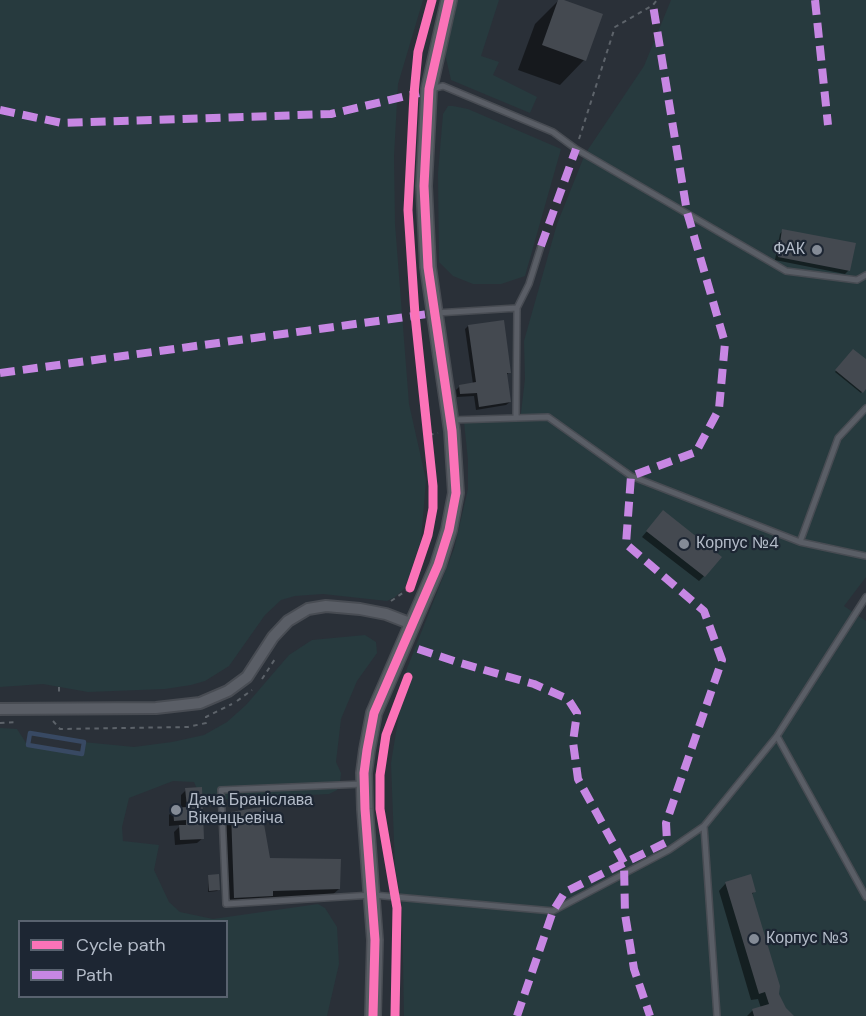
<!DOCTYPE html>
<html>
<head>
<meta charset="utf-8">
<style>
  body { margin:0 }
  #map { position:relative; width:866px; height:1016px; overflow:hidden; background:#2a3038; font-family:"DM Sans",sans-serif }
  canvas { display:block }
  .legend { position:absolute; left:18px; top:920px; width:210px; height:78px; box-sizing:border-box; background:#1d2633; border:2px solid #59626f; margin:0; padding:8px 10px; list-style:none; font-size:18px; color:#b4bcc9 }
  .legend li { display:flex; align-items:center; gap:12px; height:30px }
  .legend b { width:30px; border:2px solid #59626f }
</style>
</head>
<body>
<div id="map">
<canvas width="866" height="1016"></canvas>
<ul class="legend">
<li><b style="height:8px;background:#fb73b8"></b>Cycle path</li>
<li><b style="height:8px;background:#c787e3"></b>Path</li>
</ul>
</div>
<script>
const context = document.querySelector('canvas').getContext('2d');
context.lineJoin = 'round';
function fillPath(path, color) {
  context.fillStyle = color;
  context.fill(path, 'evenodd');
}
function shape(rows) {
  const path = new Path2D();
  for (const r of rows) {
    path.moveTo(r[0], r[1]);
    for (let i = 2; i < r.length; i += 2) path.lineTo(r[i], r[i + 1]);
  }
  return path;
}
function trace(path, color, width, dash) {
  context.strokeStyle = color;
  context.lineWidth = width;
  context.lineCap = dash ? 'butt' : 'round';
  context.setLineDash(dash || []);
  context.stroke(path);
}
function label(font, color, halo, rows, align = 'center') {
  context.font = font + ' "DM Sans",sans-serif';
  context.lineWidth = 4.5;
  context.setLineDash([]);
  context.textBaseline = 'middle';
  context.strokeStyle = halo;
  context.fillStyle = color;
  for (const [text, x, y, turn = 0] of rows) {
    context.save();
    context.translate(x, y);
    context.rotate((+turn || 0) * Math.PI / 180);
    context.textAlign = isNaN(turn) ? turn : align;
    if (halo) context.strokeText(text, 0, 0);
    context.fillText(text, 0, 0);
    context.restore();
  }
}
const green = shape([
  [0,0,423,0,398,84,394,156,395,224,409,404,426,480,421,541,405,588,395,597,387,601,323,594,295,596,281,600,265,615,229,666,205,681,191,685,165,689,88,692,43,684,0,687],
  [458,0,499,0,481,56,499,62,493,75,537,97,530,113,451,80,445,54],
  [671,0,866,0,866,577,844,606,866,621,866,1016,404,1016,402,907,395,868,391,763,406,671,454,549,468,489,468,460,464,422,520,421,525,379,524,341,557,224,585,154,644,66],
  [448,106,453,106,468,109,561,149,525,276,501,284,473,284,453,276,439,262,438,173,443,114],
  [365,635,376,642,377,653,357,681,341,719,336,762,341,773,340,783,337,790,329,794,207,800,199,794,194,782,173,781,129,798,122,827,123,841,159,845,154,870,169,902,180,912,213,919,318,904,325,908,337,927,339,964,327,1016,0,1016,0,728,17,729,28,746,81,754,83,742,134,747,172,742,204,735,227,722,246,705,289,655,312,640],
  [20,922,226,922,226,996,20,996]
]);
const shadow = shape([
  [559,0,601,15,584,60,560,85,518,70,535,24],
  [783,230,849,270,845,274,775,260,780,234],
  [468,326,509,372,506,376,510,402,506,405,476,410,474,396,457,397,456,390,460,386,473,384,465,329],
  [853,351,866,361,866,387,861,393,835,372],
  [658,518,704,576,699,581,642,537],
  [186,790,203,838,197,843,175,845,174,832,181,825,169,826,169,815,174,809,181,809,181,795],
  [231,814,269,859,339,889,331,896,269,898,265,903,227,904,224,821],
  [209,876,218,890,217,891,208,892],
  [726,883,755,891,751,895,777,995,785,1009,792,1016,747,1016,752,1011,761,1008,758,999,751,1000,719,891]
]);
const stream = shape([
  [30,733,84,742,82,754,28,745,30,733]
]);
const building = shape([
  [558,0,564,0,603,14,586,61,542,45],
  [782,229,856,243,850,271,778,257],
  [504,320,511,373,507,373,511,402,479,407,477,393,460,394,459,385,476,382,468,325],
  [853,349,866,359,866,389,863,393,835,370],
  [663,510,722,557,705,577,646,531],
  [202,787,204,839,180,840,179,825,186,825,186,820,174,821,173,808,187,807,185,788],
  [261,807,270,858,341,859,340,889,273,891,273,896,234,898,231,812],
  [219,874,220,890,209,891,208,875],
  [751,874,756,892,752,893,780,986,779,994,786,1008,794,1016,754,1016,752,1009,769,1004,765,992,759,994,725,882]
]);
const path = shape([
  [579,139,615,27,653,5,657,0],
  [429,435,438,433],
  [391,601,410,588],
  [262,679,275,659],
  [59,687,59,696],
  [237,701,252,690],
  [53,721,60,729,188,727,206,723,206,717,232,704],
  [0,723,17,722]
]);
const lane = shape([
  [431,89,443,86,553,132,576,149,786,271,857,280,866,275],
  [517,308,529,284,541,246],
  [436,313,517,308,516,418],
  [451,420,548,417,631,476,800,542,866,556],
  [800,542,838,438,866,408],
  [777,736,866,897],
  [363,784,221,790,226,904,373,895,553,911,669,850,704,826],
  [717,1016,704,826,777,736,866,597]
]);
const street = shape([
  [0,709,156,708,200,703,228,691,247,677,273,637,288,621,308,609,326,606,360,609,386,614,412,624]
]);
const secondary = shape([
  [373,1016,375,940,365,809,364,773,367,750,374,713,438,565,449,530,456,493,452,431,428,267,424,186,429,89,449,0]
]);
const quiet = shape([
  [815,0,828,125],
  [0,110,62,123,331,114,419,93],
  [541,246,576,149],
  [0,373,435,313],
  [418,649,460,663,534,684,568,699,577,713,573,742,578,779,624,863,625,914,634,969,650,1016],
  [517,1016,553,911,565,892,667,842,666,823,722,660,704,611,626,544,631,476,696,452,719,409,725,343,687,212,653,5]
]);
const cycleway = shape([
  [410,588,428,535,433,508,433,486,415,315,408,210,414,94,418,52,432,0],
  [373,1016,375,940,365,809,364,773,367,750,374,713,438,565,449,530,456,493,452,431,428,267,424,186,429,89,449,0],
  [395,1016,397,908,380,809,380,775,386,735,408,677]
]);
const markers = [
  [817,250,6,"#848b96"],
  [684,544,6,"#848b96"],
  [176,810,6,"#848b96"],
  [754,939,6,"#848b96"]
];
const poiNames = [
  ["ФАК",805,250,"right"],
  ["Корпус №4",696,544],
  ["Дача Браніслава",188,801],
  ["Вікенцьевіча",188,819],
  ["Корпус №3",766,939]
];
fillPath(green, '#273a3e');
fillPath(shadow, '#0007');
trace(stream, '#384963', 4.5);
fillPath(building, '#444950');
trace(lane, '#484c53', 8);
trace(street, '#484c53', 14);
trace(secondary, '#484c53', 18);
trace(path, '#5d636a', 2, [4.5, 4.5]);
trace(lane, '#5a5e66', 5);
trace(street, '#5a5e66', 10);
trace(secondary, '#595d64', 15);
trace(quiet, '#c787e3', 8, [15, 8]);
trace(cycleway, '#fb73b8', 9);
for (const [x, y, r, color] of markers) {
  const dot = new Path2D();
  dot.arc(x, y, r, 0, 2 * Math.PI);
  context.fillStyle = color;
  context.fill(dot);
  trace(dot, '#1d2633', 2);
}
label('16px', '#b4bcc9', '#1d2633', poiNames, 'left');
</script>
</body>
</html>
